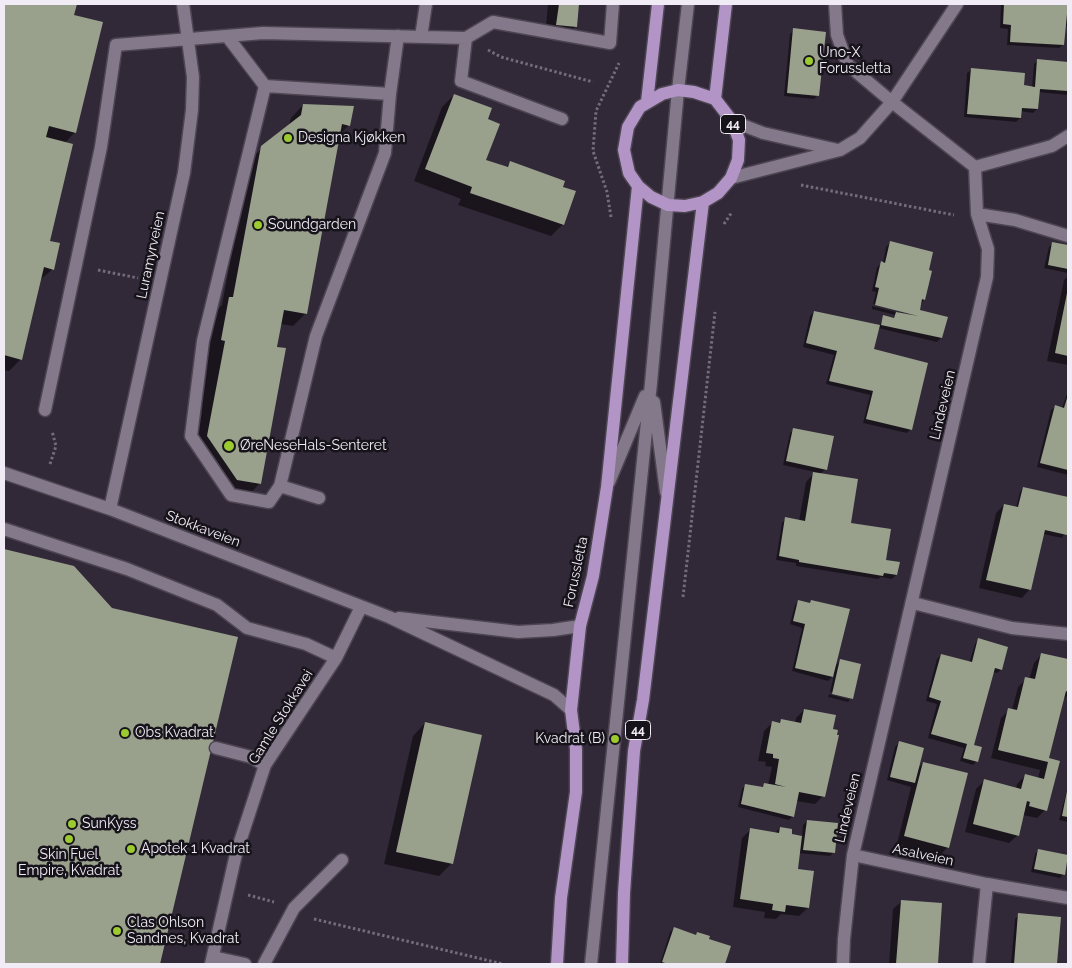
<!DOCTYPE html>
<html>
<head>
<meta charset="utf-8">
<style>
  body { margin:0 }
  #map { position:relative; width:1072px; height:968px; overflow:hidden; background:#322938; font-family:Raleway,sans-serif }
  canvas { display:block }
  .frame { position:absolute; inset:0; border:5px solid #f1ebf5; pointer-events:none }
</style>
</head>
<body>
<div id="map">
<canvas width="1072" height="968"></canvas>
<div class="frame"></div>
</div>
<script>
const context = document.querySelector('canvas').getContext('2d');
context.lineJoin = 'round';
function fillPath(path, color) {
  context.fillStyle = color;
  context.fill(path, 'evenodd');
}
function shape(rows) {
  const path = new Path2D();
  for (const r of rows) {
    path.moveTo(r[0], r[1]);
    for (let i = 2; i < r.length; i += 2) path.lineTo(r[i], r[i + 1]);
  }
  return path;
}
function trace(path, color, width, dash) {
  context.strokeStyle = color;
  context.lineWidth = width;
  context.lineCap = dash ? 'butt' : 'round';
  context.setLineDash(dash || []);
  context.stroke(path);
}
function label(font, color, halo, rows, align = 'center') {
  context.font = font + ' Raleway,sans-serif';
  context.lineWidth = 5;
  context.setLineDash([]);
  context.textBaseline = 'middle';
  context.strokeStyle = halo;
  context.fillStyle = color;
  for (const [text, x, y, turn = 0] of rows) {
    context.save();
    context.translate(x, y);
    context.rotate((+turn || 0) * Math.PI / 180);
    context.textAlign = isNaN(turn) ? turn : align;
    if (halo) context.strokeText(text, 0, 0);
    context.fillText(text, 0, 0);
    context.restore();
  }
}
const shadow = shape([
  [4,4,76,4,73,16,75,132,65,143,49,241,53,269,39,281,21,359,9,371,4,370],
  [548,4,578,4,575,27,563,39,545,37],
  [1001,4,1068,4,1068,26,1065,26,1063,45,1059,48,1007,45,1008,29,1000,28],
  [794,30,818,95,814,99,784,96,790,34],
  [1068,46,1068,95,1038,92,1037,109,1033,113,1020,111,1020,118,1016,122,964,117,967,73,971,70,1032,88,1034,64,1038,60,1067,63],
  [454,95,486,119,485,160,505,168,510,163,562,187,563,224,551,236,458,205,461,199,414,181,442,107],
  [303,105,349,125,338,136,305,314,293,326,280,324,260,483,248,496,225,491,196,449,202,411,195,410,208,319,222,305,249,160,289,125,291,118],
  [890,243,924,299,918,311,941,338,937,342,878,328,873,350,911,429,907,433,863,423,870,395,826,384,834,355,803,347,810,316,814,312,879,326,884,316,892,319,895,315,872,309,872,306,916,317,916,314,873,304,876,292,872,291,877,267,883,263,886,247],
  [1053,243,1068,247,1068,273,1044,268,1049,247],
  [1068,276,1068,365,1047,361,1064,280],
  [1068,391,1068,475,1037,467,1051,410,1055,407,1062,408],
  [794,430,826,469,820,474,849,524,896,575,892,579,881,577,878,579,796,566,796,563,776,560,782,523,786,519,799,521,806,482,815,472,783,465,790,433],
  [1023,488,1068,499,1068,527,1062,538,1043,534,1030,589,1022,598,979,588,996,513,1004,505,1016,508,1020,492],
  [4,550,74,567,111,609,236,638,159,964,4,964],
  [799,601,835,666,841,660,852,698,851,699,851,697,830,692,834,675,828,681,792,671,802,628,790,624,795,605],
  [978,640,1001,670,997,673,992,672,972,746,977,761,973,765,960,761,964,748,928,738,937,704,926,701,937,659,941,655,969,663,975,644],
  [1042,654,1068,661,1068,695,1063,700,1047,759,1059,761,1045,810,1037,818,1023,815,1018,835,1009,843,965,832,976,789,984,781,1016,789,1017,784,1026,775,1038,779,1040,770,991,758,1001,718,1009,710,1012,710,1018,687,1026,679,1029,680,1034,663],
  [829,694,850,700,848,702,828,697],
  [804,710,823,796,815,804,796,801,793,816,789,820,738,807,742,789,746,785,761,788,765,784,768,785,772,767,765,766,766,762,758,761,764,731,773,722,778,724,781,720,795,723,796,718],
  [425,723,480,736,451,864,439,876,384,864,413,736],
  [899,743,918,769,923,763,948,847,940,855,897,844,911,787,887,780,895,747],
  [1068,786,1068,822,1059,820],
  [807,821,833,853,830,856,798,853,796,870,808,908,799,916,781,914,776,919,764,918,765,912,733,907,742,838,750,830,775,833,780,828,790,835,802,837,803,825],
  [1039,850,1064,874,1060,878,1031,872,1035,854],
  [902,901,941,904,936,964,889,964,893,909],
  [1019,915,1060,918,1056,964,1011,964,1015,919],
  [674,929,695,936,697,933,708,940,729,947,724,964,660,964,670,932]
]);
const building = shape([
  [4,4,77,4,74,15,103,22,76,133,49,126,46,137,73,144,50,241,60,243,54,270,44,267,22,360,4,355],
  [559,4,579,4,577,27,556,25],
  [1004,4,1068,4,1064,45,1010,42,1011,25,1003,24],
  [793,28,826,32,819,96,787,93],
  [1037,59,1068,62,1068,91,1040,89,1038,109,1022,108,1021,118,967,114,971,68,1025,73,1024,85,1035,87],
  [454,94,492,108,488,119,500,124,486,160,508,167,510,161,565,181,563,187,576,191,564,225,470,193,472,187,425,169],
  [303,104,354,106,350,126,342,124,307,314,284,310,277,347,286,348,261,484,237,480,207,436,225,341,221,340,229,297,233,297,261,146,301,115],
  [890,241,933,252,929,270,932,271,925,300,922,299,920,310,948,317,942,338,881,325,883,315,894,318,896,312,918,316,875,305,879,288,875,287,881,261,885,263],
  [1052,242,1068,245,1068,269,1048,265],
  [1067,293,1068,293,1068,356,1055,353],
  [814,311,880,325,874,349,928,363,912,430,866,419,873,391,829,381,837,351,806,343],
  [1068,395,1068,470,1040,463,1055,405,1064,408],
  [793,428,834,436,827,470,786,461],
  [813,472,858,479,851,523,891,529,886,560,900,562,897,575,884,573,883,576,799,562,799,560,779,556,785,517,805,521],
  [1023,487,1068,497,1067,535,1045,530,1031,590,986,580,1004,504,1018,507],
  [4,549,74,566,112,608,238,637,160,964,4,964],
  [798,600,810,603,811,600,850,609,833,677,795,668,805,624,793,621],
  [978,638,1008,647,1002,670,995,668,974,745,982,747,978,762,963,758,967,744,931,734,941,701,929,697,941,654,972,662],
  [1041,653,1068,659,1068,692,1066,691,1049,758,1060,761,1047,811,1029,806,1030,802,1027,801,1019,836,973,824,984,779,1021,789,1025,774,1044,779,1048,762,998,750,1008,708,1017,710,1025,677,1035,679],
  [840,659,861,664,853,699,832,694],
  [804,709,836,715,833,729,838,730,837,735,839,735,825,797,799,792,794,817,741,804,745,784,763,787,764,783,786,787,775,784,779,759,773,758,773,754,766,753,772,721,780,723,781,719,801,723],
  [425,722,482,735,453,864,396,852],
  [899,741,924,748,915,783,890,777],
  [923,762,968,773,949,848,904,836],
  [1067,791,1068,791,1068,817,1062,816],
  [807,820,838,823,835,853,803,850],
  [780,827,792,829,792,834,802,836,798,869,814,871,809,908,786,905,785,912,772,910,773,904,740,899,750,828,779,833],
  [1038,849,1068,855,1065,875,1034,869],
  [901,900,942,903,938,964,896,964],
  [1018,913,1061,917,1057,964,1014,964],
  [674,927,696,935,697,932,710,936,709,939,731,946,725,964,668,964,662,962]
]);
const path = shape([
  [488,50,501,57,593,82],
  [801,185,954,215],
  [611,217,607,192,593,151,596,111,619,63],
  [724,224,732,212],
  [98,270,138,278],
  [50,464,56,446,52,431],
  [683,597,715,312],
  [248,895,274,902],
  [314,919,503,964]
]);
const minor = shape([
  [227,36,265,86,390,94,398,36],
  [421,37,426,4],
  [466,38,461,81,562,119],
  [265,86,203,341,191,436,231,495,269,502,280,486,316,336,385,153,390,94],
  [732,121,763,133,838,150],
  [975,167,1052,146,1068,136],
  [731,178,840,150,860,138,892,102,848,65,837,35,835,4],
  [977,214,1015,220,1068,236],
  [654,402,666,492],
  [45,410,101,147,116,45,263,33,466,38,493,22,610,43,613,4],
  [4,473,110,509,389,617,554,695,571,710],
  [609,482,645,396],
  [280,486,319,498],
  [110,509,184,173,192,110,193,77,183,4],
  [4,529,127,569,217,605,247,628,306,644,336,658],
  [913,603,1012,628,1068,634],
  [399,618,518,632,553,630,580,626],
  [216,748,251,757,265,765],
  [853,855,987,884,1068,898],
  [213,957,245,964],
  [211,964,236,854,265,765,336,658,361,607],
  [264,964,294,908,342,860],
  [591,964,651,383,678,90,688,4],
  [843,964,844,939,853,855,987,277,988,249,977,214,975,167,892,102,957,4],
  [979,964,987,884]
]);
const major = shape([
  [678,90,694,92,715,99,732,121,739,140,738,160,731,178,718,193,703,202,685,206,668,205,651,197,638,186,629,173,624,150,628,127,640,107,662,94,678,90],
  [715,99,726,4],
  [647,102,658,4],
  [557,964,561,898,576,792,576,749,571,710,580,626,593,576,607,487,638,186],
  [622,964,624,893,634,751,643,700,703,202]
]);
const markers = [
  [809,61,5,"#9cca31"],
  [288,138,5,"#9cca31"],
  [258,225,5,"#9cca31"],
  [229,446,6,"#9cca31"],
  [125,733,5,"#9cca31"],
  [615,739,5,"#9cca31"],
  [72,824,5,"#9cca31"],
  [69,839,5,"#9cca31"],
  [131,849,5,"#9cca31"],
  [117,931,5,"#9cca31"]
];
const shields = [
  [733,124,25],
  [638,730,25]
];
const shieldNames = [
  ["44",733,124],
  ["44",638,730]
];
const poiNames = [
  ["Uno-X",819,53],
  ["Forussletta",819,69],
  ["Designa Kjøkken",298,138],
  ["Soundgarden",268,225],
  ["ØreNeseHals-Senteret",240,446],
  ["Obs Kvadrat",135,733],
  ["Kvadrat (B)",605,739,"right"],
  ["SunKyss",82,824],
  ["Apotek 1 Kvadrat",141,849],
  ["Skin Fuel",69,855,"center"],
  ["Empire, Kvadrat",69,871,"center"],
  ["Clas Ohlson",127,923],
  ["Sandnes, Kvadrat",127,939]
];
const streetNames = [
  ["Luramyrveien",151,255,-78],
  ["Lindeveien",943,405,-77],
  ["Stokkaveien",203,529,21],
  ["Forussletta",576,572,-78],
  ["Gamle Stokkavei",281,717,-58],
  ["Lindeveien",848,808,-77],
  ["Asalveien",923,855,12]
];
fillPath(shadow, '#0007');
fillPath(building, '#99a18d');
trace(minor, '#4d4552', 15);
trace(major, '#4d4552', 15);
trace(path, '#746c7a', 3, [2.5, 2.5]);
trace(minor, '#83798b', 12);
trace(major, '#b295c6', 12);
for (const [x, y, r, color] of markers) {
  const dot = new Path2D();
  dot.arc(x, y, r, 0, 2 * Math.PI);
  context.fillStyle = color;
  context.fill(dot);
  trace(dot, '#17131a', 2);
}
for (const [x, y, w] of shields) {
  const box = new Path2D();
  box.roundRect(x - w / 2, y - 9.5, w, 19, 4);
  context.fillStyle = '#17131a';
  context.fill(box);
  trace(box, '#f1ebf5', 1);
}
label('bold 12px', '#f1ebf5', null, shieldNames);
label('14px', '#f1ebf5', '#17131a', poiNames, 'left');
label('14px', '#f1ebf5', '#17131a', streetNames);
</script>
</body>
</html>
